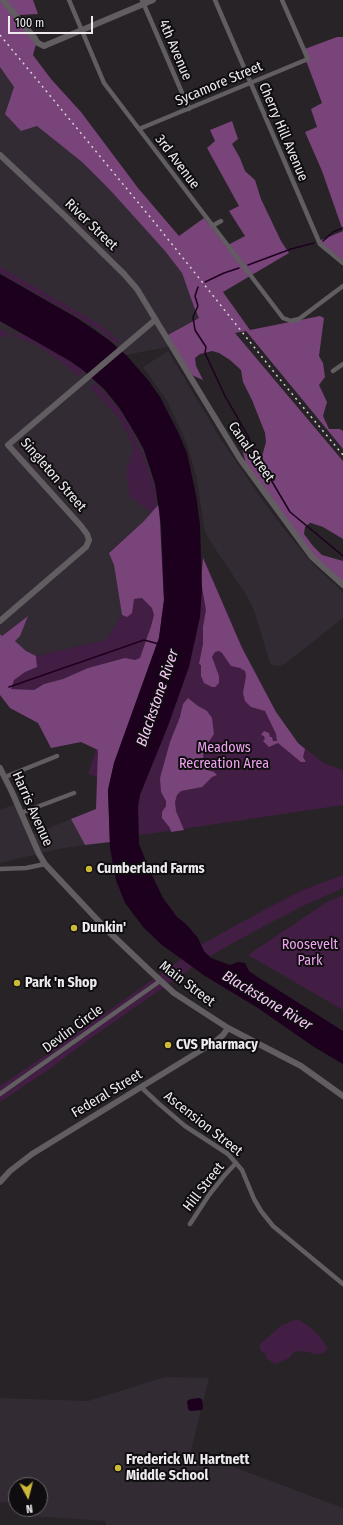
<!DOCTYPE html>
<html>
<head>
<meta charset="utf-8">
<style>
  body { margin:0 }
  #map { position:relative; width:343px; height:1525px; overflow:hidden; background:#272327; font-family:"Fira Sans Condensed",sans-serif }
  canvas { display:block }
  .north { position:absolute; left:8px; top:1477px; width:40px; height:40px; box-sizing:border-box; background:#0f0d0f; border:1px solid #686668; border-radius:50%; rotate:173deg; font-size:11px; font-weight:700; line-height:16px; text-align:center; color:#edebed }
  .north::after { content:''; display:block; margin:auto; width:14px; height:18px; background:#cdb938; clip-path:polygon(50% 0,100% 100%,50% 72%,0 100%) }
  .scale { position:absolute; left:8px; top:16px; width:85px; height:18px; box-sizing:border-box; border:2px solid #edebed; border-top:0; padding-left:5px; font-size:12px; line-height:14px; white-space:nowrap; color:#edebed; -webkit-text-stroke:3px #0f0d0f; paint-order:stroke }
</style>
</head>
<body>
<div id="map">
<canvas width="343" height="1525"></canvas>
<div class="north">N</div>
<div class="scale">100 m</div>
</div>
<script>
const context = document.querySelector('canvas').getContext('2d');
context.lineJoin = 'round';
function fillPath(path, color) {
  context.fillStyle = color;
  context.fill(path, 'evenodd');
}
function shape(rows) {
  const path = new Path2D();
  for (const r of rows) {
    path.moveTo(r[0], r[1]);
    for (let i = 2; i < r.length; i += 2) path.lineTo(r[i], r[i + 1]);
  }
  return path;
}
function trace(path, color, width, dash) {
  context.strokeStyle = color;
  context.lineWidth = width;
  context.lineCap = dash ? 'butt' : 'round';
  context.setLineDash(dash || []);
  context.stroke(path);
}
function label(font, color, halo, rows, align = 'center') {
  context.font = font + ' "Fira Sans Condensed",sans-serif';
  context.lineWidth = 4;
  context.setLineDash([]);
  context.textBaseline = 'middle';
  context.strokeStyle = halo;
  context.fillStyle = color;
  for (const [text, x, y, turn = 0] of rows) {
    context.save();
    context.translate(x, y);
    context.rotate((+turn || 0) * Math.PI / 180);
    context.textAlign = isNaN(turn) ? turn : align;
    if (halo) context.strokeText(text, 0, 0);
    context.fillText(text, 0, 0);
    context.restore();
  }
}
const built = shape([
  [0,67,14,87,5,114,21,131,37,126,82,162,110,190,165,251,182,273,194,307,199,318,166,336,172,346,126,355,91,326,0,274],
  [0,321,70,361,83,370,104,389,130,423,144,450,153,475,159,504,144,521,109,552,114,565,122,615,106,640,36,656,26,651,15,641,27,616,2,636,0,634],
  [168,351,220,438,266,505,288,534,313,564,343,592,343,618,286,663,280,666,272,665,270,663,255,613,251,604,245,593,208,538,204,528,197,479,187,444,167,401,143,367],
  [17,803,32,835,71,819,85,845,58,849,0,863,0,810],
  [165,1377,209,1378,191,1451,343,1508,343,1525,106,1525,105,1521,31,1516,30,1509,40,1509,40,1485,16,1485,16,1502,0,1502,0,1398,88,1401]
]);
const green = shape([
  [0,267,99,324,120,341,116,343,101,331,70,312,0,273],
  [0,329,8,333,28,336,56,352,83,370,79,377,60,361,36,345,8,333,7,339,0,335],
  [95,383,119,409,130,428,143,455,155,490,157,516,154,615,151,626,103,779,88,774,120,678,125,658,88,668,63,679,44,684,34,690,11,689,8,674,37,664,36,656,106,640,122,615,127,617,134,599,142,598,157,516,130,497,126,472,134,447,119,419,106,404,90,388],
  [203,556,242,647,277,714,298,743,325,764,343,770,343,805,169,831,139,835,138,811,140,793,201,584],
  [343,875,343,888,305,905,266,925,206,958,88,1040,51,1068,0,1102,0,1086,49,1053,204,943,264,910,303,890],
  [343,895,343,1010,248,955,327,902],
  [298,1319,310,1327,320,1337,328,1349,323,1353,316,1354,303,1351,294,1352,289,1358,275,1364,267,1359,266,1354,260,1350,260,1344,282,1325]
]);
const forest = shape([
  [0,0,33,0,38,14,19,15,38,37,33,55,51,79,81,112,138,188,179,236,204,218,226,246,245,236,229,211,239,206,207,148,215,141,210,130,232,121,238,139,232,144,240,158,245,171,255,180,261,199,281,241,289,253,223,292,250,330,320,316,324,318,319,356,323,363,325,377,319,385,327,402,323,416,329,429,340,429,343,431,343,449,246,331,235,333,343,461,343,539,323,527,311,523,310,523,305,527,304,534,313,546,322,555,343,561,343,584,314,557,246,464,241,445,248,454,257,462,267,480,275,481,261,460,266,442,265,433,252,400,243,382,241,370,230,360,219,353,212,351,200,354,195,358,196,366,203,380,194,376,188,372,166,336,199,318,194,307,182,273,165,251,110,190,82,162,37,126,21,131,5,114,14,87,0,67],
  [337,37,343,37,343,261,319,241,343,231,322,171,305,132,317,127,311,109,322,103,302,50],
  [159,504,164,600,159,638,114,763,108,790,110,842,85,845,71,819,96,809,98,750,81,742,51,748,38,723,10,708,0,695,0,634,2,636,28,616,20,636,15,641,26,651,36,656,37,667,25,672,14,680,11,689,34,690,44,684,63,679,88,668,125,658,135,660,140,658,151,626,154,615,152,608,142,598,134,599,132,613,127,617,122,615,114,565,109,553,144,521],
  [203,558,242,648,276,712,298,743,305,749,303,757,306,762,301,762,278,743,269,747,263,741,265,739,264,736,261,735,264,731,269,733,270,737,272,737,273,741,277,741,276,734,265,711,251,707,245,701,243,693,246,676,245,671,240,668,231,666,222,653,219,651,215,652,212,657,219,676,219,683,215,687,212,687,204,683,201,676,201,665,199,664,203,644,203,627,206,610,201,582],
  [188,698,198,706,207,711,212,718,214,734,206,746,203,754,204,762,207,770,214,772,217,775,212,777,202,787,181,791,177,795,175,802,176,811,184,830,171,832,170,828,162,818,162,812,166,806,166,801,161,792,160,778,170,742,180,717,183,704]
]);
const water = shape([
  [0,274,77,318,109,340,126,355,148,380,160,397,178,432,187,453,196,495,200,525,202,589,200,617,189,667,168,726,140,795,138,806,139,844,150,871,163,898,177,917,186,924,198,938,204,951,211,958,230,965,238,962,245,963,249,971,256,976,343,1031,343,1064,314,1047,258,1008,205,976,162,945,144,928,125,903,116,880,110,848,108,790,114,763,159,638,164,600,161,524,155,484,144,450,137,437,119,407,104,389,83,370,70,361,0,321],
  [199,1398,202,1399,203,1406,202,1410,190,1411,188,1409,187,1401,191,1399]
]);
const stream = shape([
  [323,241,333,232,343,228],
  [248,265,291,249,314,243],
  [205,282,224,273,239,268],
  [198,287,195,296,198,306,193,317,195,330,206,347,205,353,225,396,248,436,254,451,290,512,343,556],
  [9,687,144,640,159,644]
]);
const street = shape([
  [69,0,104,83,283,318,291,321,299,319,343,286],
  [142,0,189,109],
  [215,0,320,244,343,263],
  [139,129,308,59,282,0],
  [212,226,221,221],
  [333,371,343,364],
  [5,777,57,756],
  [21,813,74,793],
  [0,869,26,868,45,864],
  [141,1087,158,1103,185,1126,228,1154,242,1170,254,1199,261,1211,273,1226,343,1284],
  [0,1094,160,981],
  [190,1224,209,1195,224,1176,236,1163]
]);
const secondary = shape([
  [3,0,38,43,44,46,153,0],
  [0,155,66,217,124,274,137,289,240,459,312,557,343,585],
  [0,621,86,547,89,540,87,534,81,526,8,445,155,320],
  [0,768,12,792,39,854,45,864,107,930,150,971,174,993,228,1028,301,1066,343,1096],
  [0,1182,10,1171,32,1154,216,1041,223,1035,228,1028]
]);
const rail = shape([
  [0,35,155,223,278,377,343,455]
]);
const markers = [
  [89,869,4,"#cdb938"],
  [74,928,4,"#cdb938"],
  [17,983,4,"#cdb938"],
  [168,1045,4,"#cdb938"],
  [118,1468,4,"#cdb938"]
];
const streetNames = [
  ["4th Avenue",175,50,67],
  ["Sycamore Street",219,84,-23],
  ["Cherry Hill Avenue",283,132,67],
  ["3rd Avenue",177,162,53],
  ["River Street",91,225,44],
  ["Canal Street",251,452,55],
  ["Singleton Street",53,475,49],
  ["Harris Avenue",32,809,66],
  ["Main Street",187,984,37],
  ["Devlin Circle",73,1029,-36],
  ["Federal Street",107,1094,-31],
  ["Ascension Street",203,1124,38],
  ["Hill Street",204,1187,-52]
];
const parkNames = [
  ["Meadows",224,748],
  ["Recreation Area",224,764],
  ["Roosevelt",310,945],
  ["Park",310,961]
];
const poiNames = [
  ["Cumberland Farms",97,869],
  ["Dunkin'",82,928],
  ["Park 'n Shop",25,983],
  ["CVS Pharmacy",176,1045],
  ["Frederick W. Hartnett",126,1460],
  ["Middle School",126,1476]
];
const waterNames = [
  ["Blackstone River",158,698,-71],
  ["Blackstone River",267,1001,31]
];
fillPath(built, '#332b33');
fillPath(green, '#431e44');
fillPath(forest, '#784479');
fillPath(water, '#1d001e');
trace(stream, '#1d001e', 1.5);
trace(street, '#615d61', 4.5);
trace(secondary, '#615d61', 6);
trace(rail, '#d6d4d6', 1.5, [2, 4]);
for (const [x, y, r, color] of markers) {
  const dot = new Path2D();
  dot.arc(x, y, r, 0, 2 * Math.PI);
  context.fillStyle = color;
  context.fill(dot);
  trace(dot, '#0f0d0f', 1.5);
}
label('14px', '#edebed', '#0f0d0f', streetNames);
label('14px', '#efa2f0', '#0f0d0f', parkNames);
label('bold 14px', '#edebed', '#0f0d0f', poiNames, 'left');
label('italic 15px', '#f8c9f8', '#0f0d0f', waterNames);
</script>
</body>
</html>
